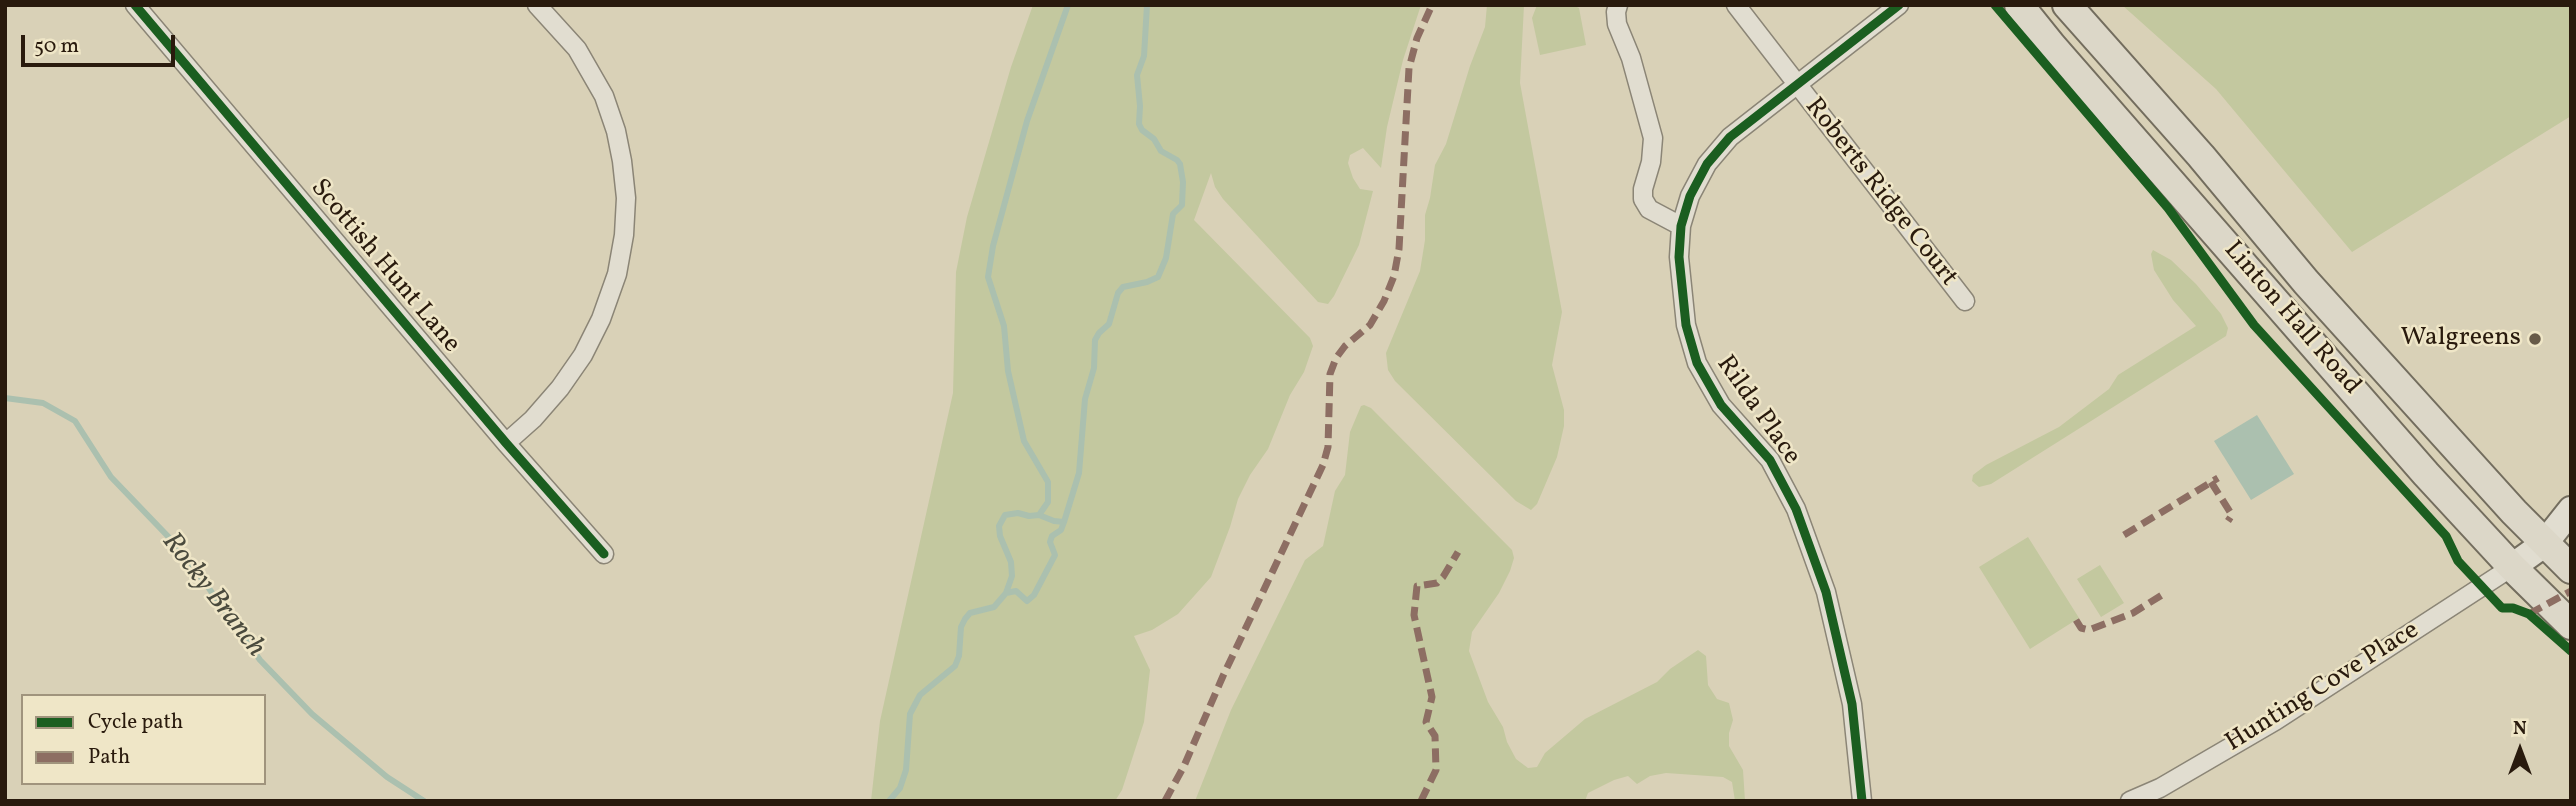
<!DOCTYPE html>
<html>
<head>
<meta charset="utf-8">
<style>
  body { margin:0 }
  #map { position:relative; width:2576px; height:806px; overflow:hidden; background:#d9d1b7; font-family:Vollkorn,serif }
  canvas { display:block }
  .frame { position:absolute; inset:0; border:7px solid #291a0d; pointer-events:none }
  .legend { position:absolute; left:21px; top:694px; width:245px; height:91px; box-sizing:border-box; background:#efe6c7; border:2px solid #a0947d; margin:0; padding:9px 12px; list-style:none; font-size:21px; color:#291a0d }
  .legend li { display:flex; align-items:center; gap:14px; height:35px }
  .legend b { width:35px; border:2px solid #a0947d }
  .north { position:absolute; left:2485px; top:715px; width:70px; height:70px; -webkit-text-stroke:5px #efe6c7; paint-order:stroke; rotate:0deg; font-size:19px; font-weight:700; line-height:28px; text-align:center; color:#291a0d }
  .north::after { content:''; display:block; margin:auto; width:24px; height:32px; background:#291a0d; clip-path:polygon(50% 0,100% 100%,50% 72%,0 100%) }
  .scale { position:absolute; left:21px; top:35px; width:154px; height:32px; box-sizing:border-box; border:4px solid #291a0d; border-top:0; padding-left:9px; font-size:21px; line-height:24px; white-space:nowrap; color:#291a0d; -webkit-text-stroke:5px #efe6c7; paint-order:stroke }
</style>
</head>
<body>
<div id="map">
<canvas width="2576" height="806"></canvas>
<div class="frame"></div>
<ul class="legend">
<li><b style="height:9px;background:#1b5e20"></b>Cycle path</li>
<li><b style="height:9px;background:#8d6e63"></b>Path</li>
</ul>
<div class="north">N</div>
<div class="scale">50 m</div>
</div>
<script>
const context = document.querySelector('canvas').getContext('2d');
context.lineJoin = 'round';
function fillPath(path, color) {
  context.fillStyle = color;
  context.fill(path, 'evenodd');
}
function shape(rows) {
  const path = new Path2D();
  for (const r of rows) {
    path.moveTo(r[0], r[1]);
    for (let i = 2; i < r.length; i += 2) path.lineTo(r[i], r[i + 1]);
  }
  return path;
}
function trace(path, color, width, dash) {
  context.strokeStyle = color;
  context.lineWidth = width;
  context.lineCap = dash ? 'butt' : 'round';
  context.setLineDash(dash || []);
  context.stroke(path);
}
function label(font, color, halo, rows, align = 'center') {
  context.font = font + ' Vollkorn,serif';
  context.lineWidth = 5;
  context.setLineDash([]);
  context.textBaseline = 'middle';
  context.strokeStyle = halo;
  context.fillStyle = color;
  for (const [text, x, y, turn = 0] of rows) {
    context.save();
    context.translate(x, y);
    context.rotate((+turn || 0) * Math.PI / 180);
    context.textAlign = isNaN(turn) ? turn : align;
    if (halo) context.strokeText(text, 0, 0);
    context.fillText(text, 0, 0);
    context.restore();
  }
}
const green = shape([
  [1033,5,1421,5,1403,60,1387,127,1381,168,1363,148,1350,155,1348,163,1353,178,1360,189,1373,191,1359,245,1334,296,1328,304,1318,302,1223,199,1215,187,1211,173,1194,220,1310,338,1313,346,1304,372,1290,395,1268,449,1250,475,1238,499,1230,527,1211,577,1178,614,1152,630,1134,636,1150,670,1144,722,1122,790,1115,801,871,801,880,721,953,393,956,272,967,217,1011,67],
  [1487,5,1524,5,1520,83,1562,312,1552,365,1564,410,1564,426,1557,457,1537,504,1531,510,1516,501,1395,381,1388,370,1386,353,1420,271,1425,240,1425,215,1430,198,1435,165,1446,144,1470,66,1485,27],
  [1537,5,1573,5,1579,8,1586,45,1540,55,1532,18],
  [2122,5,2571,5,2571,116,2352,252,2216,89],
  [2153,250,2171,260,2196,284,2221,314,2228,328,2226,336,1991,484,1979,487,1972,481,1973,475,1986,465,2059,427,2109,389,2118,375,2196,326,2173,300,2154,270,2151,254],
  [1364,405,1371,408,1512,550,1514,558,1510,571,1499,593,1472,632,1469,651,1488,702,1503,727,1507,742,1516,759,1528,768,1537,767,1545,753,1585,719,1657,682,1670,669,1698,650,1706,656,1708,685,1717,699,1729,703,1733,720,1729,733,1729,746,1743,770,1745,801,1735,801,1732,782,1723,777,1666,773,1650,776,1637,784,1628,776,1614,780,1588,793,1585,801,1195,801,1231,710,1305,560,1323,546,1335,491,1345,475,1350,432,1361,406],
  [2028,537,2079,618,2030,649,1979,567],
  [2100,565,2124,603,2101,617,2077,579]
]);
const water = shape([
  [2257,415,2294,474,2251,500,2214,441]
]);
const stream = shape([
  [5,398,43,403,75,421,111,477,183,552,260,660,312,714,387,777,424,801],
  [1039,515,1054,521,1064,522,1079,473,1085,399,1094,368,1095,340,1099,333,1109,324,1118,293,1123,287,1147,282,1158,277,1166,258,1173,214,1182,205,1183,182,1180,164,1177,160,1161,151,1154,139,1142,130,1139,124,1140,106,1137,75,1144,56,1147,5],
  [1006,593,1016,591,1027,601,1034,595,1055,555,1050,542,1052,536,1061,530,1064,522],
  [889,801,900,788,906,770,910,714,920,695,955,666,959,656,961,627,965,619,970,613,994,607,1006,593,1012,576,1011,562,1000,536,999,526,1005,515,1018,513,1029,516,1039,515,1048,502,1048,482,1024,441,1008,371,1004,326,988,277,993,246,1027,121,1068,5]
]);
const street = shape([
  [135,5,506,443,604,554],
  [1618,5,1616,12,1617,24,1631,58,1653,138,1651,162,1643,189,1643,199,1649,209,1681,226],
  [1736,5,1965,301],
  [506,443,533,419,560,388,583,355,601,319,617,274,624,235,626,198,622,161,616,131,604,96,577,49,537,5],
  [1862,801,1852,704,1826,592,1796,509,1770,460,1721,405,1697,363,1686,325,1679,257,1681,226,1690,196,1707,164,1730,137,1899,5],
  [2130,801,2160,788,2275,721,2512,567]
]);
const secondary = shape([
  [2512,567,2544,544,2571,510]
]);
const primary = shape([
  [2019,5,2052,46,2426,474,2512,567,2571,625],
  [2067,5,2201,156,2306,282,2514,512,2571,569]
]);
const quiet = shape([
  [2211,482,2232,515,2228,521],
  [2570,511,2571,511],
  [2124,535,2218,478],
  [2529,614,2571,591],
  [2076,620,2081,628,2089,630,2133,613,2162,595],
  [1165,801,1184,766,1223,676,1323,465,1328,447,1330,374,1336,358,1345,346,1370,325,1384,301,1394,276,1399,249,1409,68,1417,38,1432,5],
  [1421,801,1436,770,1435,736,1426,722,1432,697,1414,615,1417,586,1437,583,1443,577,1458,552]
]);
const cycleway = shape([
  [135,5,506,443,604,554],
  [1995,5,2168,208,2254,325,2446,536,2458,561,2502,608,2513,608,2529,614,2571,651],
  [1862,801,1852,704,1826,592,1796,509,1770,460,1721,405,1697,363,1686,325,1679,257,1681,226,1690,196,1707,164,1730,137,1899,5]
]);
const markers = [
  [2535,339,7,"#675a48"]
];
const streetNames = [
  ["Roberts Ridge Court",1880,193,52],
  ["Scottish Hunt Lane",384,267,50],
  ["Linton Hall Road",2291,319,49],
  ["Rilda Place",1757,411,55],
  ["Hunting Cove Place",2323,688,-32]
];
const poiNames = [
  ["Walgreens",2521,339]
];
const waterNames = [
  ["Rocky Branch",212,596,52]
];
fillPath(green, '#c3c89f');
fillPath(water, '#abc0af');
trace(stream, '#abc0af', 6);
trace(street, '#8b8576', 21);
trace(secondary, '#736d5e', 30);
trace(primary, '#736d5e', 32);
trace(street, '#e1ddd0', 18);
trace(secondary, '#e1ddd0', 26);
trace(primary, '#dcd7c8', 28);
trace(quiet, '#8d6e63', 7, [14, 7]);
trace(cycleway, '#1b5e20', 9);
for (const [x, y, r, color] of markers) {
  const dot = new Path2D();
  dot.arc(x, y, r, 0, 2 * Math.PI);
  context.fillStyle = color;
  context.fill(dot);
  trace(dot, '#efe6c7', 2.5);
}
label('26px', '#291a0d', '#efe6c7', streetNames);
label('26px', '#291a0d', '#efe6c7', poiNames, 'right');
label('italic 28px', '#4a4a3d', '#efe6c7', waterNames);
</script>
</body>
</html>
